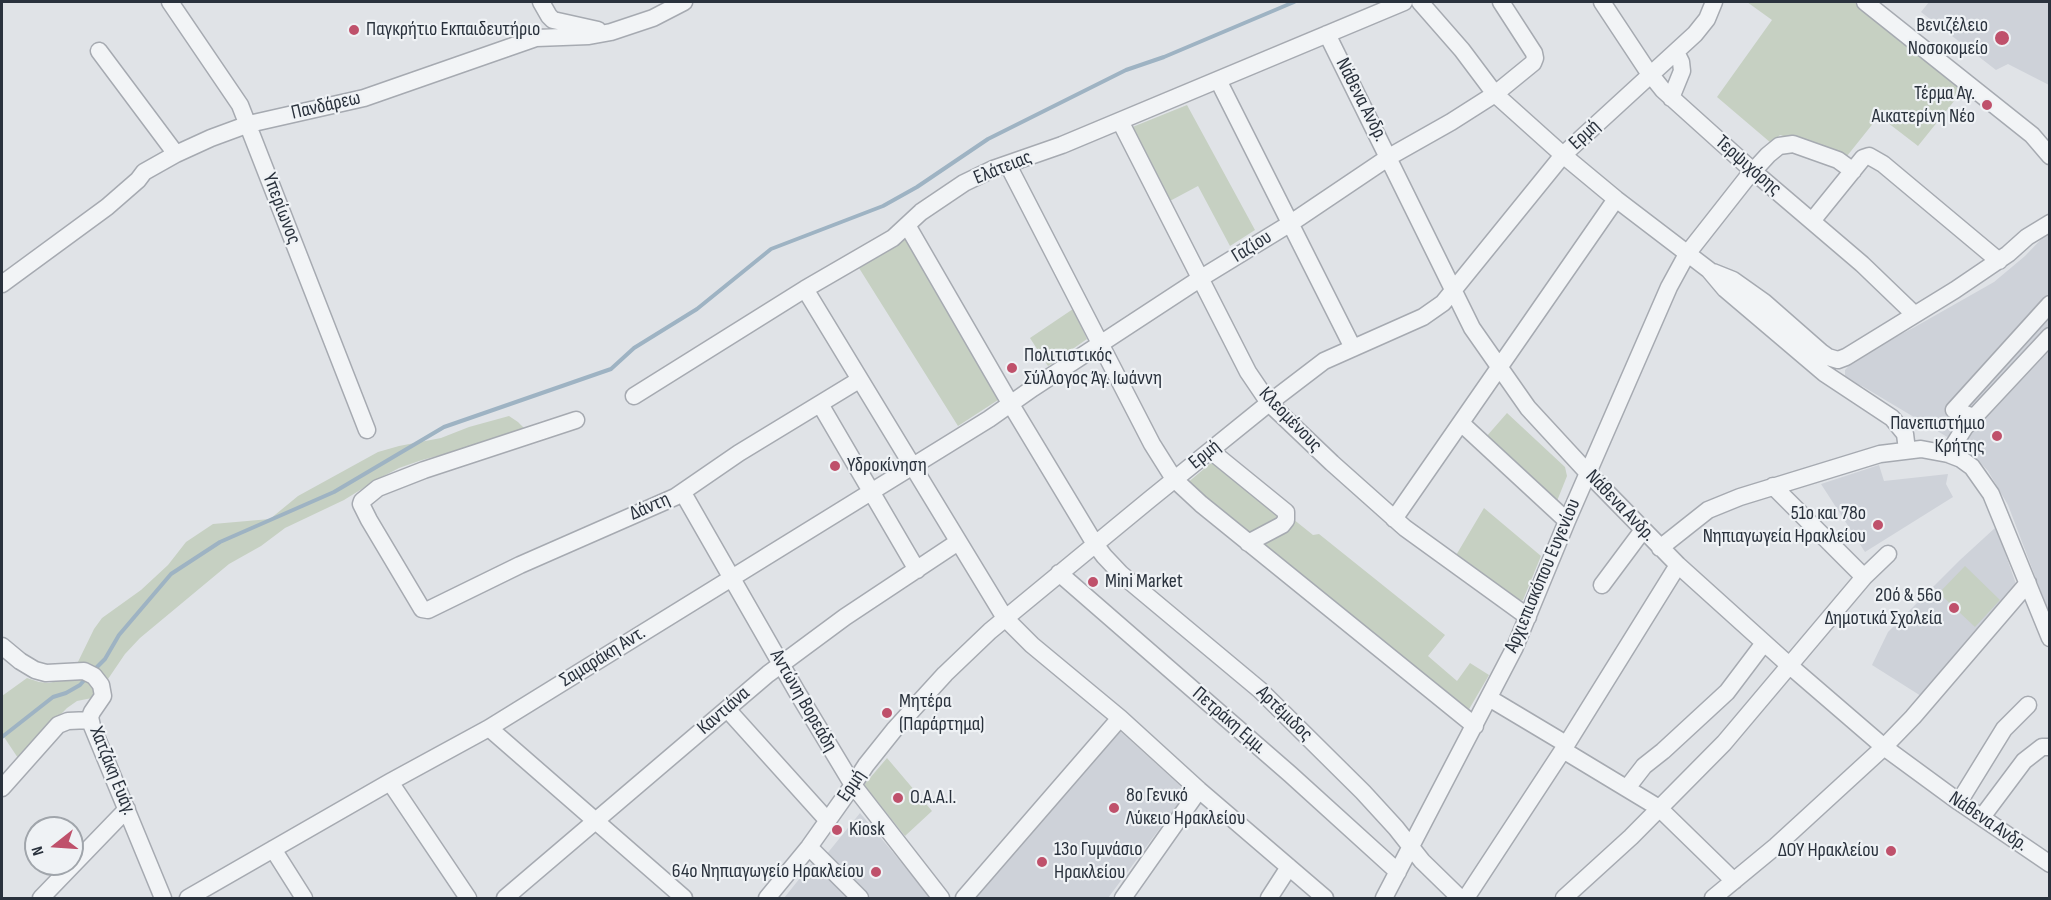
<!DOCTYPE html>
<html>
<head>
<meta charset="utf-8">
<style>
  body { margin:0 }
  #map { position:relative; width:2051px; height:900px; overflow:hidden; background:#e0e3e7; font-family:"Sofia Sans Condensed",sans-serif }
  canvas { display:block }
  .frame { position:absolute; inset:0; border:3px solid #2a323d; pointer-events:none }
  .north { position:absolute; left:24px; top:816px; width:60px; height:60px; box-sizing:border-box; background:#eff2f5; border:2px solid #a0a5ab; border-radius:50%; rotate:253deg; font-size:16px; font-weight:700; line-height:24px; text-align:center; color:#2a323d }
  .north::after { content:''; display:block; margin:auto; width:21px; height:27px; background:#bf516b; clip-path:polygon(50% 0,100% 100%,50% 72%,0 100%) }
</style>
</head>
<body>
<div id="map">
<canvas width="2051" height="900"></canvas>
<div class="frame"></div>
<div class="north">N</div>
</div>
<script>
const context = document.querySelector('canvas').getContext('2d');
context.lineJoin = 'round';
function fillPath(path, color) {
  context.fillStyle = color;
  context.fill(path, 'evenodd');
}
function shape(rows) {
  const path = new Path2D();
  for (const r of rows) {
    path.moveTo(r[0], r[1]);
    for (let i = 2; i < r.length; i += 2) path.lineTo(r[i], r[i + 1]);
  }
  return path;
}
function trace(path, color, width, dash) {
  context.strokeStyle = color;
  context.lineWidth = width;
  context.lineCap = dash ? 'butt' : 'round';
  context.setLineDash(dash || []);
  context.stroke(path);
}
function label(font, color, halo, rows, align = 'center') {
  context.font = font + ' "Sofia Sans Condensed",sans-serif';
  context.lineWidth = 4.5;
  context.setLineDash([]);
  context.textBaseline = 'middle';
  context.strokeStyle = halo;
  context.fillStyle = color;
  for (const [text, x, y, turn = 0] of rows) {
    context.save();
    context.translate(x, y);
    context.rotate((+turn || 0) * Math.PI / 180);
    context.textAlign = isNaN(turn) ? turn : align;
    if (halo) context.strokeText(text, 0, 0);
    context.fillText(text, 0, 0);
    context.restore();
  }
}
const built = shape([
  [1929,2,2049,2,2049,85,2008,64,1996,70,1921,12],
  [2047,233,2050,236,2049,613,2008,505,1988,471,1969,450,1862,386,1845,381,1845,370,1858,356,1913,328,1994,282,2025,256],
  [1879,465,1884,481,1948,474,1946,484,1953,497,1865,552,1821,484],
  [1996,527,2016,584,1921,696,1872,665,1888,632,1960,560],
  [1120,731,1187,792,1108,898,976,898],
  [860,813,931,898,870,898,826,855],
  [812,863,850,898,784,898]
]);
const green = shape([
  [1747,2,1854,2,1963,90,1918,146,1879,116,1847,156,1780,135,1771,143,1717,97,1772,20],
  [1187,105,1255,230,1230,246,1198,186,1168,202,1130,128],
  [906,239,909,240,998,400,958,426,859,268,899,241],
  [1073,309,1087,339,1048,366,1030,338],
  [1507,413,1565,467,1567,476,1557,501,1486,437],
  [509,416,518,422,528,432,422,460,399,468,378,479,344,500,285,528,261,546,229,564,140,638,125,654,108,679,94,668,76,666,94,629,102,618,141,590,168,565,186,542,213,524,270,519,298,496,378,452,399,446,441,438,469,427],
  [1217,458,1313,535,1319,534,1445,635,1428,656,1457,681,1470,663,1489,675,1468,711,1186,484],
  [1484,508,1541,556,1523,600,1519,601,1455,557],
  [1965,566,2000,600,1975,627,1939,593],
  [78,676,89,678,97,697,77,701,67,708,18,758,2,734,2,696,27,678,39,682,49,683],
  [887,758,932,811,905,836,864,785]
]);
const stream = shape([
  [94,670,105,659,119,635,171,574,220,542,334,492,444,427,611,369,634,348,697,309,771,249,883,206,917,187,988,139,1126,70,1164,57,1294,2],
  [2,737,53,697,66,693,80,685,87,677]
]);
const minor = shape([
  [170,2,240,105,367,430],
  [541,2,549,16,553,20,598,30],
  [1420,2,1462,50,1495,94,1563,155,1616,199,1709,270,1725,289,1824,373,1892,418,1905,434,1907,450],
  [1602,2,1647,70,1663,90,1753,171,1862,264,1914,314],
  [1865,2,2032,135,2050,156],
  [1327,34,1472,328,1528,408,1588,473,1678,565,1790,666,1884,747,1959,802,2050,864],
  [99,51,176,154],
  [1218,80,1353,348],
  [1671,98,1682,71,1681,62,1676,52],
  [1120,121,1248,372,1269,403,1332,463,1405,528,1528,617],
  [1008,165,1152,444,1174,479,1201,504,1475,726],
  [1812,221,1863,158,1869,156,1883,164,1999,261],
  [907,225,1010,403,1095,544,1104,556,1121,574,1260,690,1363,792,1396,828,1422,861,1460,898],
  [1713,272,1733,280,1764,302,1821,352,1828,357,1838,360,1846,357,1955,290,2008,254,2027,237,2050,223],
  [2,284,107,207,138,180,144,172,176,154,211,138,249,124,364,98,536,38,589,36,611,32,653,18,684,2],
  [805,289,1005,618,1032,645,1120,718,1199,790,1325,898],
  [634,396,805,289,893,238,921,212,964,183,993,169,1062,145,1404,2],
  [820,404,917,570],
  [1974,417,1954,410,2050,304],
  [576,420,424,470,378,488,362,501,361,504,369,520,422,609,428,610,520,565,675,497,739,453,859,380],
  [1461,423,1567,521],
  [1211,451,1286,512,1286,520,1282,525,1248,543],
  [1948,454,1965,427,2050,336],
  [1773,486,1864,577],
  [683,493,797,692,853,785,941,898],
  [1394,519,1616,199],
  [1660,548,1708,510,1740,497,1880,454,1921,449,1948,454,1961,459,1972,467,1991,494,2050,638],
  [1059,573,1290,774,1398,872],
  [1602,585,1643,530],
  [2,646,20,661,35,670,46,673,84,671,94,676,101,685,103,696,92,712,90,717,92,726,163,898],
  [1489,698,1566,744],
  [727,709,828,821],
  [489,728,684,898],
  [1563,750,1659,808,1734,881],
  [390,782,468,898],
  [2,788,58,725,68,721,90,720],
  [1627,788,1644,766,1663,751,1727,692,1764,643],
  [1959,802,2004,729,2028,705],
  [1982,817,2024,761,2042,747,2050,747],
  [809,847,860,898],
  [273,849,304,898],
  [41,898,127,809],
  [188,898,390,782,489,728,989,419,1033,388,1201,278,1291,223,1389,157,1451,122,1495,94,1533,63,1535,58,1534,53,1501,2],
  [505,898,768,674,845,617,958,542],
  [767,898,809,847,853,785,866,765,894,730,945,674,990,631,1149,500,1269,403,1324,361,1423,317,1443,303,1563,155,1695,34,1707,19,1714,2],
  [964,898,1120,718],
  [1123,898,1199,790],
  [1269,898,1289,867],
  [1384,898,1515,647,1567,521,1669,287,1687,254,1746,179,1768,155,1779,146,1793,144,1838,160,1853,171],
  [1466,898,1563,750,1678,565],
  [1564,898,1631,837,1724,743,1864,577,1888,554],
  [1713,898,1776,846,1884,747,1913,717,2028,583]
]);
const markers = [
  [354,30,6,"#bf516b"],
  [2002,38,8,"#bf516b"],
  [1987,105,6,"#bf516b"],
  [1012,368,6,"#bf516b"],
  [1997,436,6,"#bf516b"],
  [835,466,6,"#bf516b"],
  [1878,525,6,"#bf516b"],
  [1093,582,6,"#bf516b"],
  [1954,608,6,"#bf516b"],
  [887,713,6,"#bf516b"],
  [898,798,6,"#bf516b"],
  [1114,808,6,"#bf516b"],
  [837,830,6,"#bf516b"],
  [1891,851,6,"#bf516b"],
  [1042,862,6,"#bf516b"],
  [876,872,6,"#bf516b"]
];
const poiNames = [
  ["Βενιζέλειο",1988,26,"right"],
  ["Νοσοκομείο",1988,49,"right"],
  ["Παγκρήτιο Εκπαιδευτήριο",366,30],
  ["Τέρμα Αγ.",1975,94,"right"],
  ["Αικατερίνη Νέο",1975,117,"right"],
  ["Πολιτιστικός",1024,356],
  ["Σύλλογος Άγ. Ιωάννη",1024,379],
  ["Πανεπιστήμιο",1985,424,"right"],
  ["Κρήτης",1985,447,"right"],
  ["Υδροκίνηση",847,466],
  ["51ο και 78ο",1866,514,"right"],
  ["Νηπιαγωγεία Ηρακλείου",1866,537,"right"],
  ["Mini Market",1105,582],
  ["20ό & 56ο",1942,596,"right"],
  ["Δημοτικά Σχολεία",1942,619,"right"],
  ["Μητέρα",899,702],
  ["(Παράρτημα)",899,725],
  ["8ο Γενικό",1126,796],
  ["Λύκειο Ηρακλείου",1126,819],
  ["Ο.Α.Α.Ι.",910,798],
  ["Kiosk",849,830],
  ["13o Γυμνάσιο",1054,850],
  ["Ηρακλείου",1054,873],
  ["ΔΟΥ Ηρακλείου",1879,851,"right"],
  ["64ο Νηπιαγωγείο Ηρακλείου",864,872,"right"]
];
const streetNames = [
  ["Νάθενα Ανδρ.",1361,100,63],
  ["Πανδάρεω",326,106,-13],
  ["Ερμή",1585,135,-43],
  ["Τερψιχόρης",1748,166,41],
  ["Ελάτειας",1003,168,-22],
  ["Υπερίωνος",281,209,69],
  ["Γαζίου",1252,247,-32],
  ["Κλεομένους",1290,420,46],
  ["Ερμή",1205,455,-39],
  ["Νάθενα Ανδρ.",1620,506,46],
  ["Δάντη",650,507,-24],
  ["Αρχιεπισκόπου Ευγενίου",1543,576,-67],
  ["Σαμαράκη Αντ.",603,657,-32],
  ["Αντώνη Βορεάδη",803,701,60],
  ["Καντιάνα",724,711,-41],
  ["Αρτέμιδος",1284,714,44],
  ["Πετράκη Εμμ.",1229,721,41],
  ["Χατζάκη Ευάγ.",112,771,68],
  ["Ερμή",852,786,-56],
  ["Νάθενα Ανδρ.",1988,822,34]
];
fillPath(built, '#ced2d9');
fillPath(green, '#c6d0c2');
trace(stream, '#9eb3c3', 4);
trace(minor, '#a6aab1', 19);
trace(minor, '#f2f4f6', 16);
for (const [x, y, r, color] of markers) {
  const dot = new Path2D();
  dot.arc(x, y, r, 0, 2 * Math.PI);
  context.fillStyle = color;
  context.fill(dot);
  trace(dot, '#eff2f5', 2);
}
label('20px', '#2a323d', '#eff2f5', poiNames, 'left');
label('20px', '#2a323d', '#eff2f5', streetNames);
</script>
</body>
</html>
